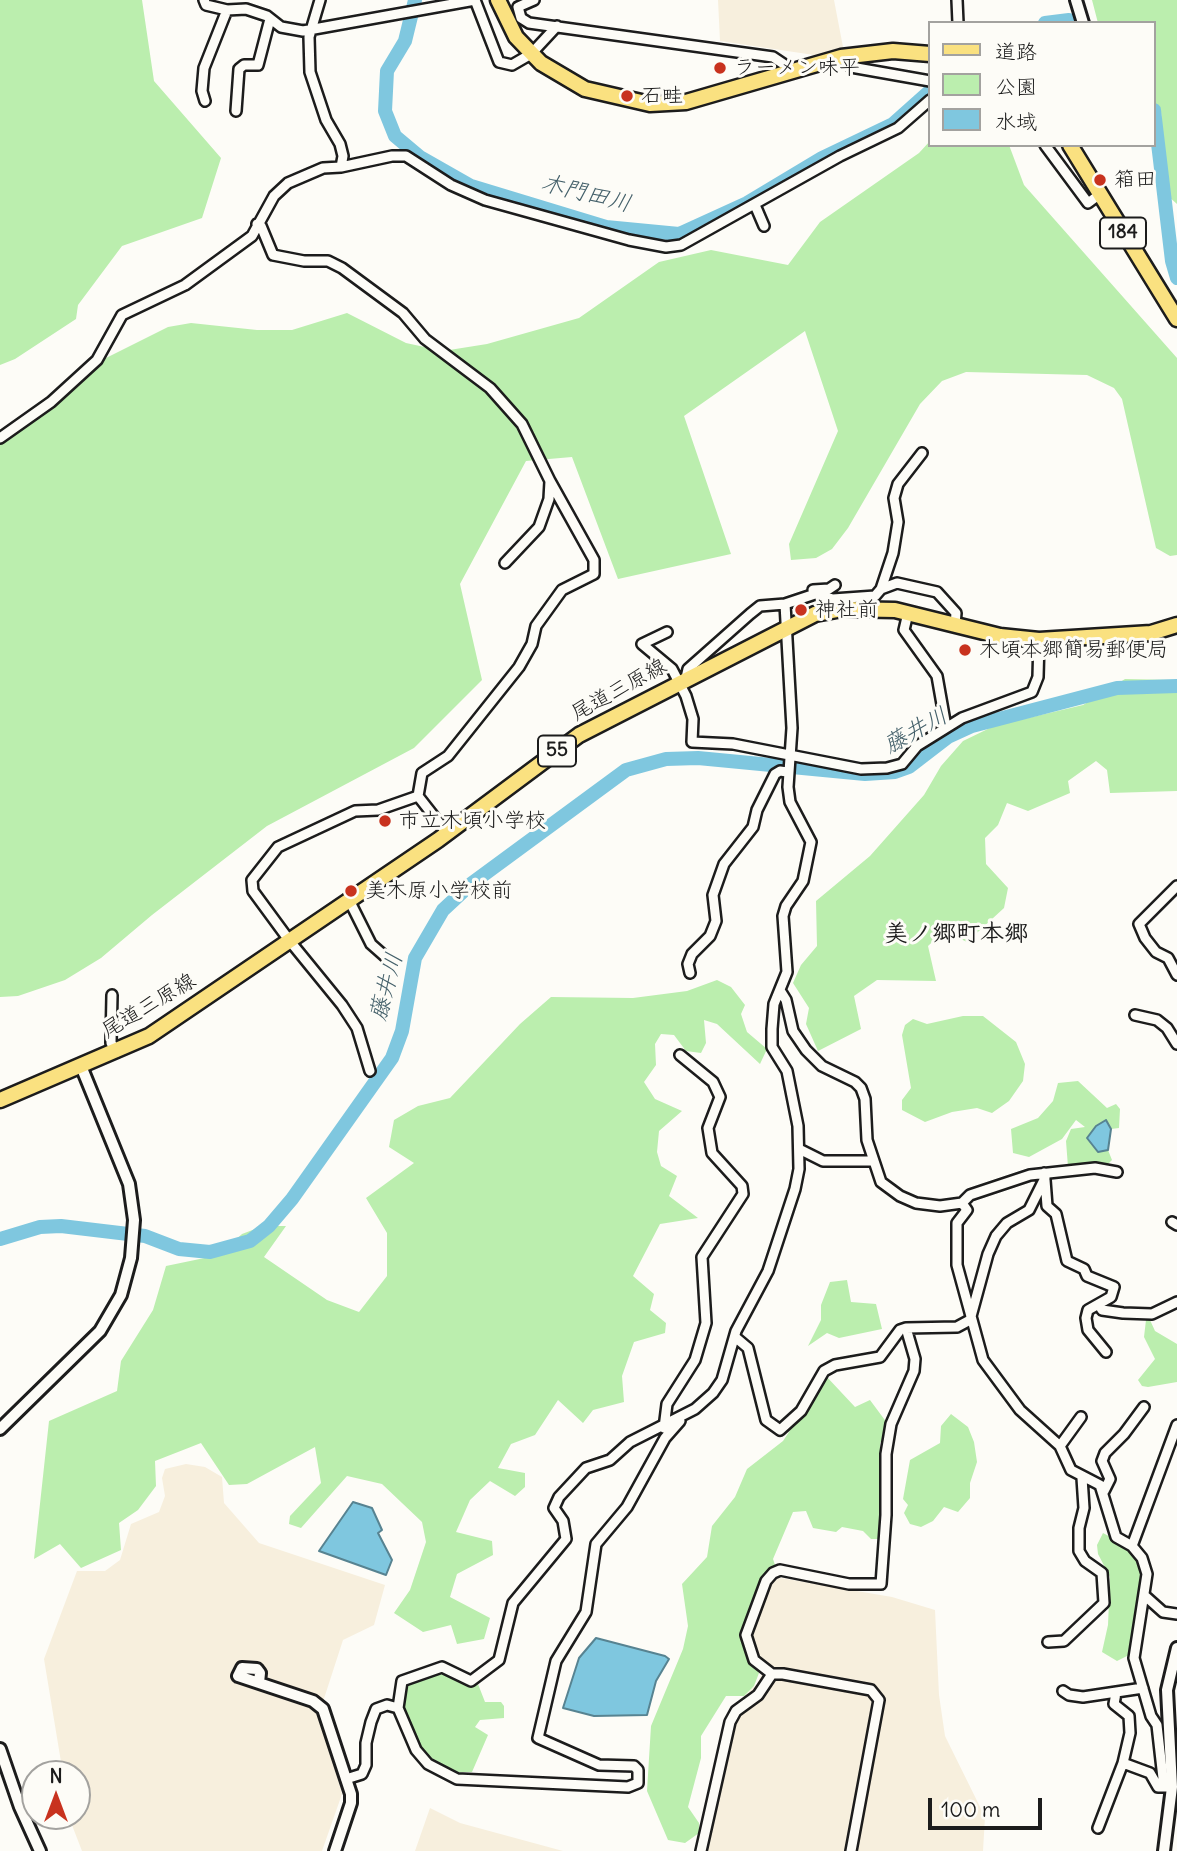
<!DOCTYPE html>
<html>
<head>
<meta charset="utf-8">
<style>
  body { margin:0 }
  #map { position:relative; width:1177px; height:1851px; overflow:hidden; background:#fdfcf7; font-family:Delius,"Klee One",sans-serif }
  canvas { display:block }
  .legend { position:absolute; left:928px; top:21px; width:228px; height:126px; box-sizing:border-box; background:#fdfcf7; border:2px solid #a3a29f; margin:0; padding:9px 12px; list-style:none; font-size:21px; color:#1c1c1c }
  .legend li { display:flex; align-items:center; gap:14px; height:35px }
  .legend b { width:35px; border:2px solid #a3a29f }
  .north { position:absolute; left:21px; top:1760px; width:70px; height:70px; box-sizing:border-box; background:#fdfcf7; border:2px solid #a3a29f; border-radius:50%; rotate:0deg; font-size:19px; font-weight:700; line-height:28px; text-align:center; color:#1c1c1c }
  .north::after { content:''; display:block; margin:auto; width:24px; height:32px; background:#c8321e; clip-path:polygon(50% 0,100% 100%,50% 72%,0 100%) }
  .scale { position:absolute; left:928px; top:1798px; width:114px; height:32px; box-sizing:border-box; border:4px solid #1c1c1c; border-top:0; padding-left:9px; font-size:21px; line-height:24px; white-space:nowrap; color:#1c1c1c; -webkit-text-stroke:5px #fdfcf7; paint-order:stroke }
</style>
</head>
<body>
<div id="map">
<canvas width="1177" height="1851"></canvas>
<ul class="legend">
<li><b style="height:9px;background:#fae180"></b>道路</li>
<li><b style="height:19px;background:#bbeeae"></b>公園</li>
<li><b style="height:19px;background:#7fc7df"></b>水域</li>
</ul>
<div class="north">N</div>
<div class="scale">100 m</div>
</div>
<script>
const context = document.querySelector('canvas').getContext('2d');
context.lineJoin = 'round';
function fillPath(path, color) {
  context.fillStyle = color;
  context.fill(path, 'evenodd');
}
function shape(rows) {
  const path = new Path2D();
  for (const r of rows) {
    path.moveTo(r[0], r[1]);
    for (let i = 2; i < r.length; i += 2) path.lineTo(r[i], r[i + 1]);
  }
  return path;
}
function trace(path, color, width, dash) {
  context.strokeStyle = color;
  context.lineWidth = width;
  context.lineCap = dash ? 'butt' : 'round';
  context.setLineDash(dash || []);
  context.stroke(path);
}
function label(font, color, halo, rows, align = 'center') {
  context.font = font + ' Delius,"Klee One",sans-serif';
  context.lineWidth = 6;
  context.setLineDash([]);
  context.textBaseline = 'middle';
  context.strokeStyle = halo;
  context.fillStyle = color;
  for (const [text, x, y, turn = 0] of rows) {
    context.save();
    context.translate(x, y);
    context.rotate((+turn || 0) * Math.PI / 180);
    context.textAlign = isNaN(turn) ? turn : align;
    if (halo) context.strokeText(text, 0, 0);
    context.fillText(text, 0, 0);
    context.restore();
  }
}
const built = shape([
  [718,0,834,0,843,47,814,55,720,41],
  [186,1464,205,1467,222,1477,224,1503,259,1543,385,1585,374,1625,343,1640,319,1714,342,1794,322,1851,82,1851,70,1820,69,1816,77,1816,77,1774,63,1774,44,1659,77,1571,105,1571,120,1560,131,1524,159,1512,165,1496,162,1478,165,1469],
  [775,1577,892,1597,935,1610,939,1695,945,1736,985,1817,983,1851,695,1851,724,1721,736,1704,757,1684,765,1667,753,1653,749,1636,768,1585],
  [430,1808,460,1823,563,1851,415,1851]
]);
const green = shape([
  [0,0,142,0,154,81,221,158,202,218,122,246,78,305,76,319,15,359,0,365],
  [1092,0,1177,0,1177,204,1168,196,1161,112,1154,102,1154,23,1098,23],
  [930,141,930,145,1009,145,1024,185,1177,358,1177,555,1170,556,1156,548,1122,399,1114,388,1087,375,966,372,942,381,920,404,848,528,832,549,816,558,791,560,789,544,838,431,805,331,684,416,731,554,618,579,572,457,526,461,460,584,482,680,414,748,267,826,152,915,101,958,65,980,18,996,0,997,0,443,46,410,104,359,168,327,191,323,257,330,292,330,347,313,406,343,443,351,487,344,579,318,659,262,711,250,788,265,820,222,919,153],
  [1125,679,1177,680,1177,791,1110,793,1107,770,1096,761,1068,781,1070,793,1028,811,1007,803,998,825,985,838,986,864,1008,888,1004,908,967,942,944,931,928,946,936,981,877,980,854,996,861,1029,818,1051,806,1024,809,1008,793,983,801,965,817,946,816,901,870,856,924,795,941,766,963,741,994,726,1083,705],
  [717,980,731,987,745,1005,741,1014,747,1032,767,1049,760,1064,717,1024,704,1020,706,1043,701,1053,686,1051,674,1035,661,1034,655,1044,656,1065,644,1082,655,1099,682,1111,659,1131,657,1152,661,1166,677,1176,669,1196,698,1218,660,1224,633,1276,654,1294,650,1310,666,1323,665,1333,634,1342,622,1376,624,1402,593,1410,583,1423,558,1400,535,1435,511,1444,498,1468,525,1473,525,1487,515,1496,490,1481,470,1500,456,1532,492,1541,493,1555,457,1574,450,1597,490,1618,484,1639,457,1644,451,1625,423,1632,394,1613,410,1590,426,1542,422,1522,382,1484,347,1476,301,1528,289,1524,290,1516,321,1483,315,1447,247,1484,229,1485,201,1443,155,1461,156,1486,138,1510,119,1523,121,1550,81,1568,60,1544,34,1559,49,1421,117,1391,121,1361,153,1310,166,1266,219,1255,242,1234,263,1226,286,1226,264,1257,327,1300,359,1312,387,1276,387,1233,366,1198,414,1163,389,1147,394,1120,418,1106,450,1098,520,1024,551,997,633,998,687,991],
  [963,1016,983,1016,1016,1042,1025,1064,1023,1081,1009,1101,992,1113,977,1108,952,1112,925,1122,902,1110,902,1100,911,1088,902,1035,905,1025,913,1019,927,1024],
  [1078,1081,1107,1108,1116,1104,1120,1109,1119,1128,1111,1129,1106,1120,1096,1126,1098,1152,1108,1150,1112,1160,1108,1164,1068,1167,1066,1141,1071,1129,1085,1127,1076,1120,1062,1139,1029,1157,1013,1153,1011,1129,1038,1118,1053,1101,1058,1083],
  [847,1280,851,1302,876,1304,882,1329,839,1338,827,1333,808,1346,821,1320,821,1305,830,1282],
  [1146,1320,1150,1320,1155,1331,1177,1344,1177,1382,1148,1387,1142,1386,1138,1380,1155,1359,1144,1337],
  [826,1376,855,1407,870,1400,890,1427,880,1443,880,1539,871,1539,863,1531,842,1527,836,1532,813,1528,806,1511,793,1512,773,1559,775,1565,765,1575,743,1636,744,1650,759,1673,754,1686,744,1696,726,1696,701,1736,701,1758,688,1807,699,1823,699,1833,685,1843,668,1840,647,1791,651,1726,683,1649,688,1626,682,1584,707,1557,712,1526,735,1497,747,1469,783,1441],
  [951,1414,968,1427,974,1442,977,1462,970,1483,970,1498,958,1512,944,1507,933,1521,921,1527,910,1524,904,1513,908,1505,903,1499,910,1460,940,1443,941,1426],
  [1103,1533,1131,1548,1142,1574,1131,1654,1117,1661,1102,1652,1108,1625,1110,1577,1098,1554,1097,1545],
  [441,1671,470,1686,478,1684,485,1702,501,1702,504,1706,504,1718,480,1720,475,1727,488,1735,472,1772,455,1772,435,1764,411,1734,403,1707,402,1686]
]);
const water = shape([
  [1106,1120,1111,1129,1108,1150,1098,1152,1087,1138,1096,1126,1106,1120],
  [353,1502,372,1508,382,1530,378,1533,392,1560,386,1575,319,1551,353,1502],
  [596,1638,665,1656,669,1659,656,1681,647,1715,594,1716,563,1708,579,1658,596,1638]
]);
const river = shape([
  [415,0,405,41,387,71,385,111,395,136,420,157,471,186,606,227,679,234,747,203,822,158,893,124,930,91],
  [1045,23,1069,20,1075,23],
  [1154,110,1172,261,1177,278],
  [0,1239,40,1227,61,1226,145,1236,179,1249,210,1252,250,1241,269,1226,292,1199,392,1058,402,1031,415,958,443,910,471,884,626,770,666,759,698,758,865,774,895,772,909,767,948,737,972,726,1117,688,1177,686]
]);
const minor = shape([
  [204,0,206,5,227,10],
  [475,0,499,62,512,65,531,54,557,26],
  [534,0,518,7,521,18,529,23,773,57,794,71],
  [957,0,958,23],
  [841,57,851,67,930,81],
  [205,101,202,91,204,68,227,10,246,9,267,16,281,27,303,31,475,0],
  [236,111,239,69,244,65,258,65,270,19],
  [1045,145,1088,203,1100,194],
  [341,167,392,156,406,156,451,185,485,200,629,240,666,247,681,245,840,156,898,128,930,100],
  [755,205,764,226],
  [257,224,261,226,273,255,304,261,328,261,342,268,403,313,425,339,490,388,522,424,550,481,549,499,539,527,505,563],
  [0,438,51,402,97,360,122,315,185,285,252,236,274,196,288,183,323,168,341,167,343,156,340,144,326,120,310,72,309,37,320,0],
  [881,589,897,583,937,592,956,613,955,625],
  [813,590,829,589,835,585],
  [785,604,815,594,833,599,875,596,881,589,893,553,898,522,894,498,898,484,922,453],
  [908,613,904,630,937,676,946,727],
  [667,632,642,644,672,669,686,696,693,719,692,742,733,744,861,769,887,768,902,764,917,746,962,718,1032,692,1038,677,1039,640],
  [418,796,422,773,448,756,519,667,532,644,536,626,562,590,594,574,594,560,550,481],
  [1177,886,1139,924,1145,938,1156,952,1168,958,1177,975],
  [348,898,371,944,388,959],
  [690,973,688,964,692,954,710,936,716,921,713,895,724,864,753,827,757,810,775,774,780,771,787,772],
  [781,992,786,1000,793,1031,806,1050,822,1066,855,1082,861,1088,865,1099,867,1140,881,1182,900,1196,916,1203,940,1206,962,1203,970,1195,1030,1175,1095,1168,1117,1172],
  [112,995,111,1043,117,1052],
  [1135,1015,1157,1020,1167,1028,1177,1044],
  [370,1071,357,1028,342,1005,289,940,253,891,252,880,278,847,355,811,378,810,418,796,447,833],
  [799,1149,823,1161,869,1161],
  [1045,1180,1047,1206,1056,1214,1067,1261,1084,1269,1087,1276,1114,1287,1111,1297,1088,1310,1086,1318,1088,1330,1106,1352],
  [962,1203,967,1210,957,1223,957,1265,983,1360,1020,1410,1060,1446,1071,1470,1100,1485,1116,1537,1132,1546,1177,1425],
  [1172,1222,1177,1225],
  [1099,1305,1102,1310,1123,1313,1152,1314,1177,1302],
  [735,1337,748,1348,766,1420,780,1430,801,1411,824,1371,835,1365,880,1357,900,1330,906,1328,957,1327,970,1320,988,1254,996,1236,1007,1223,1029,1210,1045,1178,1044,1173],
  [664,1428,667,1404,695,1360,706,1323,702,1257,743,1194,742,1186,712,1153,708,1128,720,1097,713,1082,680,1055],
  [1060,1446,1081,1417],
  [1104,1491,1110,1479,1102,1461,1105,1453,1124,1434,1144,1407],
  [1132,1546,1142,1558,1147,1574,1134,1658,1151,1716,1157,1725,1164,1787],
  [1144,1595,1163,1612,1177,1614],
  [1048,1642,1064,1641,1104,1603,1102,1573,1085,1561,1079,1551,1079,1528,1084,1508,1082,1478],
  [772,1674,754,1660,746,1635,766,1581,773,1573,780,1570,849,1584,881,1584,886,1515,886,1454,891,1424,914,1371,915,1359,906,1328],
  [1063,1691,1069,1695,1083,1697,1143,1688],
  [398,1708,402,1681,442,1667,471,1681,499,1660,513,1603,566,1539,563,1521,554,1508,559,1497,586,1468,610,1460,630,1442,695,1409,713,1393,722,1380,736,1331,768,1271,795,1189,799,1169,798,1126,787,1071,772,1047,772,1029,774,1004,787,972,783,916,786,906,803,881,811,842,790,802,788,787,792,728,785,604,760,606,750,614,688,669,686,678],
  [1123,1763,1150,1773,1158,1787,1167,1787],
  [346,1779,362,1774,366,1765,366,1743,371,1722,376,1709,387,1705,398,1708,416,1750,428,1764,457,1779,628,1787,638,1783,638,1770,634,1766,599,1765,538,1738,556,1661,586,1612,596,1544,627,1507,665,1438,680,1421],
  [1098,1828,1123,1763,1130,1733,1129,1716,1114,1704,1116,1693],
  [701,1851,730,1722,736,1711,758,1695,772,1674,783,1674,871,1690,879,1700,851,1851]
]);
const tertiary = shape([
  [1076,0,1083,23],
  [0,1429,100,1331,121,1295,131,1258,134,1220,129,1184,81,1066],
  [259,1683,260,1673,257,1669,242,1668,238,1676,313,1701,323,1709,351,1794,351,1803,335,1851],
  [0,1749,20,1807,40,1851],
  [1164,1851,1172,1787,1167,1690,1177,1648]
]);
const primary = shape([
  [0,1100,149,1036,438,840,579,735,815,614,842,609,895,610,1000,636,1039,640,1151,633,1177,625]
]);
const trunk = shape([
  [498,0,516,37,541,63,585,89,650,104,686,102,841,57,893,51,930,54],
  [1070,145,1177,319]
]);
const markers = [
  [720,68,7,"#c8321e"],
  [627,96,7,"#c8321e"],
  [1100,180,7,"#c8321e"],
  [801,610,7,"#c8321e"],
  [965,650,7,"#c8321e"],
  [385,821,7,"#c8321e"],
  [351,891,7,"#c8321e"]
];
const shields = [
  [1123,233,46],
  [557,751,38]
];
const shieldNames = [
  ["184",1123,233],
  ["55",557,751]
];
const poiNames = [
  ["ラーメン味平",734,68],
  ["石畦",641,96],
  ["箱田",1114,180],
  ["神社前",815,610],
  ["木頃本郷簡易郵便局",979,650],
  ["市立木頃小学校",399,821],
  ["美木原小学校前",365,891]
];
const streetNames = [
  ["尾道三原線",619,690,-29],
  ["尾道三原線",149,1006,-31]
];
const waterNames = [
  ["木門田川",586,194,14],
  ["藤井川",916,731,-29],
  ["藤井川",387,987,-75]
];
const quarterNames = [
  ["美ノ郷町本郷",956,934]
];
fillPath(built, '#f7efdd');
fillPath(green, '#bbeeae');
fillPath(water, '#7fc7df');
trace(water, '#578391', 2);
trace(river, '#7fc7df', 14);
trace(minor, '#1c1c1c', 14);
trace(tertiary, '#1c1c1c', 16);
trace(primary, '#1c1c1c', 19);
trace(trunk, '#1c1c1c', 19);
trace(minor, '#fdfcf7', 9);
trace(tertiary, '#fdfcf7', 10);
trace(primary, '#fae180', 14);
trace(trunk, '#fae180', 14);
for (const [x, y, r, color] of markers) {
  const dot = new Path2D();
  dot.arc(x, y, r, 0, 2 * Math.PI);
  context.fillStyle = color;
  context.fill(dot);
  trace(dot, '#fdfcf7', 2.5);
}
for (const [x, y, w] of shields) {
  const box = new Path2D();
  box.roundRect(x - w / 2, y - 15.5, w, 31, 5);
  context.fillStyle = '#fdfcf7';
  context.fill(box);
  trace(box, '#1c1c1c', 2);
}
label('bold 19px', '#1c1c1c', null, shieldNames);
label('21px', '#1c1c1c', '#fdfcf7', poiNames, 'left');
label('21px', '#1c1c1c', '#fdfcf7', streetNames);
label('italic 23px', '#44606a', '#fdfcf7', waterNames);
label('bold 24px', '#1c1c1c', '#fdfcf7', quarterNames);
</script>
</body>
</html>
